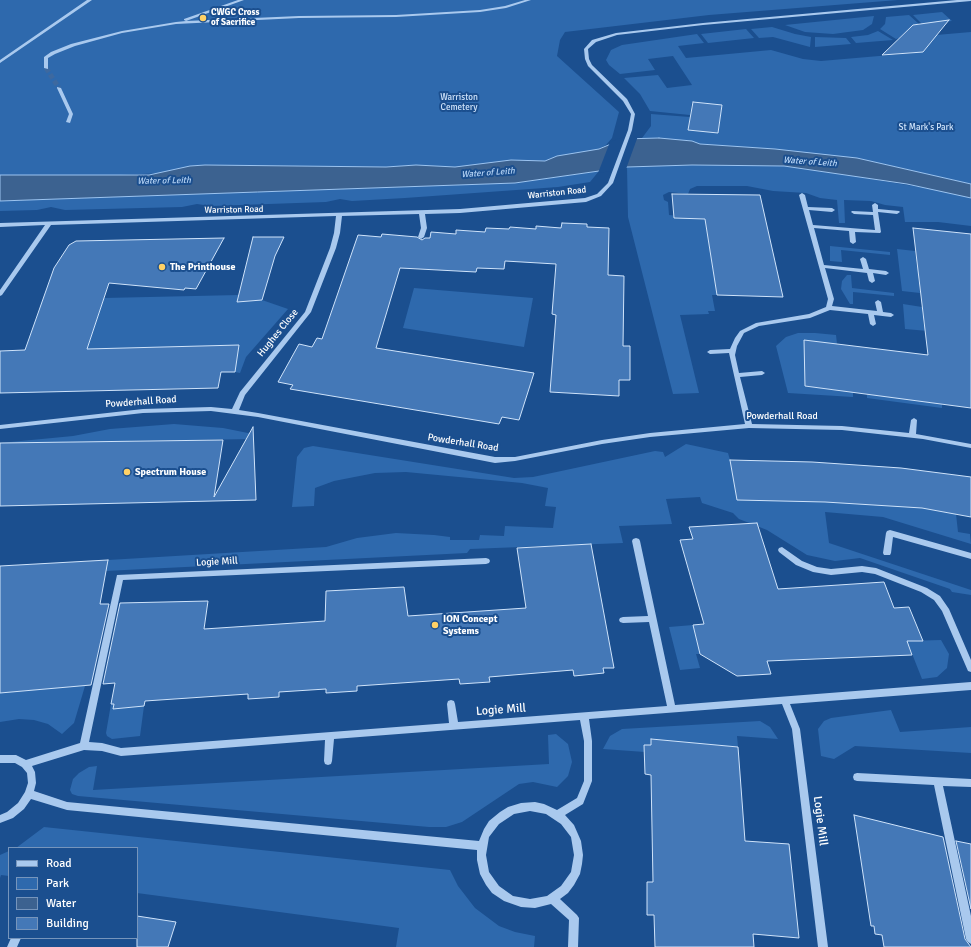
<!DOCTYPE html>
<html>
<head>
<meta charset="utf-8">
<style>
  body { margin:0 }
  #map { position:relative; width:971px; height:947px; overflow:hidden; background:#1b4f8f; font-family:Signika,sans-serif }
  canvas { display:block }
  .legend { position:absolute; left:8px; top:847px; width:130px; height:92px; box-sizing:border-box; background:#1b4f8f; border:1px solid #7695bc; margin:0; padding:5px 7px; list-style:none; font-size:12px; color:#fff }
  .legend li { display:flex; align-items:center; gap:8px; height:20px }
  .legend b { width:20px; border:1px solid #7695bc }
</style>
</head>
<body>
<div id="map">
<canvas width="971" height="947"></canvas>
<ul class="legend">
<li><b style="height:5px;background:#a9c9ee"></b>Road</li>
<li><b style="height:11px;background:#2e69ad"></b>Park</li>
<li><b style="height:11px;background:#3c6290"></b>Water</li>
<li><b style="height:11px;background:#4478b7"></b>Building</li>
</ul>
</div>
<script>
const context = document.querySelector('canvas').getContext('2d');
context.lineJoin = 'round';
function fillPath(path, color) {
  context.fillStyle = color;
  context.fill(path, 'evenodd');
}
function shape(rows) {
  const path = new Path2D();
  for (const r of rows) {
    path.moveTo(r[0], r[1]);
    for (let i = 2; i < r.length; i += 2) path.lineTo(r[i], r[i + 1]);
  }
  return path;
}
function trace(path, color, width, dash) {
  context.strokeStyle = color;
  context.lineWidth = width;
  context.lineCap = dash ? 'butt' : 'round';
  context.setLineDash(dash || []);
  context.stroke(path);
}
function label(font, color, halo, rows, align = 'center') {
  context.font = font + ' Signika,sans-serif';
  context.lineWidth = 4;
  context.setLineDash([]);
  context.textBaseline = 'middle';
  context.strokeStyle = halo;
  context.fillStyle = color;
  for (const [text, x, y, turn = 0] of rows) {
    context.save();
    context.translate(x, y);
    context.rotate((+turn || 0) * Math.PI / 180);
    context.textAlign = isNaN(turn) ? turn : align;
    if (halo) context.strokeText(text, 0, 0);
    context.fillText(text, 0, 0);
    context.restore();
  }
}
const green = shape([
  [0,0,898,0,709,15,565,32,560,40,557,56,619,112,612,138,606,145,599,149,557,156,545,161,511,160,455,167,416,165,386,167,205,165,190,166,163,173,121,175,0,175],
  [942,12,952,21,922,24,913,15],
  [909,15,919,24,913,25,899,38,896,39,880,29,885,24,886,17],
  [874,16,872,24,863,30,833,34,805,32,785,25],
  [772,27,795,34,811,37,810,47,773,37,759,38,751,29],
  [746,29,754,38,708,43,701,34],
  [878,31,893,40,856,43,851,37,868,35],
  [971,32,971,184,857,158,700,144,692,141,642,138,651,126,651,114,690,117,688,130,718,133,722,105,692,102,690,115,650,111,640,94,624,78,658,75,667,88,692,85,673,56,648,59,655,70,620,74,609,65,606,60,611,50,622,45,697,34,704,43,678,46,686,58,771,50,803,59,821,61,914,53,936,35],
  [815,37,846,38,851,44,815,47],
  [692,165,784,166,859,177,949,192,971,198,971,226,938,222,905,222,903,207,885,205,871,201,844,200,845,223,839,223,837,200,820,198,806,193,773,191,747,186,697,186,690,189,688,194,669,192,663,195,664,200,668,202,669,215,705,219,717,295,712,295,715,311,708,311,709,314,680,315,699,393,673,394,628,217,627,167],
  [599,171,590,182,558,187,405,198,352,201,340,199,326,202,211,206,197,204,182,207,65,210,51,207,37,210,0,211,0,201,515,183],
  [830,246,890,252,890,255,841,250,842,262,830,261],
  [897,249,915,251,917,267,924,268,918,274,920,293,902,291],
  [847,275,851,275,852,288,894,293,894,296,853,292,853,304,850,304,841,289,842,281],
  [414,288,533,298,524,347,403,328],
  [239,295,237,301,262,300,288,309,246,357,240,373,235,372,239,345,87,349,104,298],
  [903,304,922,307,924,326,927,326,928,331,905,329],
  [798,333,815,333,836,335,837,344,805,340,805,386,853,392,853,397,788,393,776,346,786,337],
  [867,394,942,404,942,408,867,398],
  [174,424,223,428,253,434,253,439,0,443,73,436,110,429],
  [686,444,728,453,730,460,809,501,910,506,956,514,958,532,970,534,971,544,883,517,825,512,829,543,971,590,971,595,952,592,950,589,860,558,835,561,807,555,767,530,739,519,733,513,702,503,700,497,666,499,672,524,619,526,623,543,470,549,467,553,105,571,108,560,326,547,357,538,396,533,434,535,450,537,450,540,479,540,480,535,504,536,505,526,553,528,556,507,545,506,548,488,522,483,406,472,375,473,334,481,315,488,314,506,292,507,297,457,304,448,313,446,514,478,533,477,655,451,663,452,665,457],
  [693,625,700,654,696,654,700,668,680,670,669,627],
  [941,640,949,654,947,668,937,677,922,679,907,641],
  [85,686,74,723,62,734,48,724,34,720,19,719,0,722,0,688],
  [111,704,114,704,114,709,144,706,140,736,112,739,107,736,106,733],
  [891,710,900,732,971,727,971,753,855,746,834,759,821,756,818,729,824,721,831,718],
  [760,721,770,727,778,739,737,736,738,747,651,740,651,745,645,752,603,749,610,736,622,729],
  [556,734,568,744,572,762,568,776,557,787,533,782,519,784,462,822,446,827,429,827,78,796,72,794,70,790,73,779,79,773,89,767,97,766,93,790,549,764,548,735],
  [44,827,450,870,458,886,475,908,499,926,515,932,535,936,534,947,396,947,399,928,137,893,137,848,16,848],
  [9,851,9,876,1,875,0,878,0,855]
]);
const water = shape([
  [659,138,692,141,700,144,775,149,857,158,971,184,971,198,907,184,784,166,692,165,627,167,515,183,0,201,0,175,149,175,190,166,205,165,386,167,416,165,455,167,511,160,545,161,557,156,599,149,623,139,659,138]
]);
const pier = shape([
  [638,136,626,169,598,173,610,142,623,137]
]);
const building = shape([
  [949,20,923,52,882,55,913,25,949,20],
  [693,102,722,105,718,133,688,130,693,102],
  [672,194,760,195,783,297,717,295,705,219,674,218,672,194],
  [562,223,587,224,587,227,609,228,608,275,624,276,623,346,630,346,630,380,619,380,619,396,550,392,556,315,552,314,556,264,505,261,504,269,477,268,476,272,400,268,376,348,534,373,519,420,502,417,499,424,290,389,293,385,278,382,299,344,312,347,317,338,322,339,358,235,381,237,382,234,417,237,422,240,425,238,430,238,431,232,456,234,456,230,485,232,486,228,509,229,510,227,536,229,536,226,561,228,562,223],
  [913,228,971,234,971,408,805,386,804,340,928,355,913,228],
  [253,237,284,237,275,256,262,300,237,302,253,237],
  [224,238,196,289,185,288,184,290,109,283,87,349,239,345,235,372,221,372,218,388,0,393,0,351,25,350,54,268,69,245,76,241,224,238],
  [253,427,256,500,0,506,0,443,223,440,214,497,253,427],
  [730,460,812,462,901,468,971,477,971,517,922,508,825,502,737,500,730,460],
  [757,523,778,589,884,582,894,608,909,607,923,641,907,641,912,655,767,661,771,674,737,676,700,654,693,625,704,624,680,540,693,539,689,527,757,523],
  [591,544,614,668,603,668,604,673,574,676,573,670,489,677,490,682,460,684,459,679,357,686,357,691,326,693,326,689,279,692,279,697,248,699,248,694,145,701,144,706,113,709,114,704,111,704,115,683,103,684,120,603,208,601,204,629,325,621,326,591,404,587,408,616,526,608,517,548,591,544],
  [108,560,100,604,109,604,91,685,0,693,0,566,108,560],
  [651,739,738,747,745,841,789,844,799,938,753,934,754,947,655,947,654,915,647,915,647,882,653,882,651,775,645,774,644,745,651,745,651,739],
  [854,815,943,837,965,939,971,947,884,947,882,935,875,934,874,926,871,926,854,815],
  [956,841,971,844,971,909,956,841],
  [137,916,176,922,168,947,137,947,137,916]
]);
const minorTunnel = shape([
  [46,68,59,88]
]);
const minor = shape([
  [87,0,92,0,0,63,0,60,87,0],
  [238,0,244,0,186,21,299,16,396,15,480,10,505,6,525,0,531,0,506,8,480,12,396,17,299,18,176,24,122,33,75,46,55,54,48,58,48,69,44,68,44,57,51,52,71,44,122,31,176,22,186,21,184,20,184,19,238,0],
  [957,0,971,0,971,1,703,25,617,35,596,42,588,49,589,59,592,65,627,99,635,114,632,130,613,183,601,196,586,202,460,213,425,214,427,228,424,237,421,239,418,237,421,228,419,214,342,216,340,233,336,248,311,312,245,395,239,410,258,413,495,457,515,457,602,440,650,433,745,424,729,353,710,354,707,352,710,350,730,349,735,338,740,331,756,323,809,314,826,307,828,299,799,195,802,193,805,195,808,207,832,208,835,210,832,212,809,210,813,225,875,230,873,215,854,214,851,212,852,211,873,212,872,205,875,203,878,205,878,209,899,211,900,212,897,214,878,212,881,232,880,233,855,232,856,242,853,244,850,242,849,231,814,228,824,265,863,269,860,259,863,257,866,259,869,269,886,271,889,273,886,275,873,273,875,281,872,283,869,281,867,273,825,268,834,299,832,306,877,311,875,302,878,300,881,302,883,312,891,313,894,315,891,317,874,315,876,324,873,326,870,324,868,314,830,310,810,318,759,326,744,333,737,346,735,355,739,373,762,371,765,373,762,375,740,377,752,424,842,426,909,433,911,420,914,418,917,420,916,434,971,444,971,448,923,439,842,430,749,428,650,437,602,444,515,461,495,463,258,417,211,411,143,413,0,429,0,425,143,409,211,407,232,409,240,392,305,312,330,248,334,233,336,216,51,225,2,295,0,296,0,290,45,225,0,227,0,223,460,209,585,198,597,194,608,183,628,130,631,114,623,101,588,66,585,59,584,49,592,40,616,33,703,23,957,0],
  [57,87,61,88,73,114,70,123,66,122,69,114,57,88,57,87],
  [890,530,971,553,971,559,893,537,891,553,890,555,884,555,883,553,886,533,887,531,890,530],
  [636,538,639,539,640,541,675,705,971,682,971,690,790,704,800,729,828,947,818,947,792,729,782,704,589,719,592,741,592,781,583,804,565,815,574,825,581,841,583,855,582,864,580,874,574,885,568,893,560,899,577,915,579,918,578,947,568,947,569,920,551,904,535,908,521,907,504,901,492,893,486,885,480,874,477,860,477,850,67,810,31,799,24,809,13,818,0,823,0,815,7,812,18,803,25,792,28,783,27,773,22,767,15,763,0,763,0,755,16,755,26,760,80,743,117,575,486,558,489,559,490,561,489,563,486,564,123,580,89,742,102,743,121,748,449,723,447,704,448,701,451,700,454,701,455,704,458,722,667,706,649,622,623,623,620,622,619,620,620,618,623,617,648,616,632,541,633,539,636,538],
  [580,720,584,741,584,781,577,798,557,810,544,804,535,802,521,803,508,807,500,812,489,821,484,829,479,841,67,802,34,791,36,783,35,772,32,766,84,750,102,751,121,756,325,740,324,761,325,764,328,765,331,764,332,761,334,739,580,720],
  [530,811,546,814,561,824,571,837,574,855,571,872,561,886,547,896,530,899,513,896,499,886,489,872,486,855,489,837,499,824,514,814,530,811],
  [782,547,802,561,817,567,831,569,862,566,876,568,927,588,940,596,949,609,971,660,971,672,968,671,942,611,934,600,921,592,875,574,862,572,831,575,813,572,796,565,779,552,778,550,779,548,782,547],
  [857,773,971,779,971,787,943,786,971,916,971,944,968,942,966,939,934,785,857,781,854,780,853,777,854,774,857,773],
  [11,938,21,938,17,947,7,947,11,938]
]);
const markers = [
  [203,18,4,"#ffd166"],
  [162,267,4,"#ffd166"],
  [127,472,4,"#ffd166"],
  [435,625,4,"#ffd166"]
];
const farPoinames = [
  ["CWGC Cross",211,13],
  ["of Sacrifice",211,23]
];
const farParknames = [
  ["Warriston",459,98],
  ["Cemetery",459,108],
  ["St Mark's Park",926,128]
];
const farWaternames = [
  ["Water of Leith",810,162,4],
  ["Water of Leith",488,173,-4],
  ["Water of Leith",164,181,-1]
];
const farStreetnames = [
  ["Warriston Road",557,193,-6],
  ["Warriston Road",234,210,-1]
];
const poiNames = [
  ["The Printhouse",170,267],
  ["Spectrum House",135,472],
  ["ION Concept",443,619],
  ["Systems",443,631]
];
const streetNames = [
  ["Hughes Close",278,333,-51],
  ["Powderhall Road",141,402,-4],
  ["Powderhall Road",782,416],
  ["Powderhall Road",463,443,9],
  ["Logie Mill",217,562,-3]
];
const nearStreetnames = [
  ["Logie Mill",501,710,-4],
  ["Logie Mill",820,821,83]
];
fillPath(green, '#2e69ad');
fillPath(water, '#3c6290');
trace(water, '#9cc4f0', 1);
fillPath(pier, '#1b4f8f');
fillPath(building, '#4478b7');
trace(building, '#cfe3fa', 1);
trace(minorTunnel, '#3d69a0', 5, [5, 2.5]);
fillPath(minor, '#a9c9ee');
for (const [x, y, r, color] of markers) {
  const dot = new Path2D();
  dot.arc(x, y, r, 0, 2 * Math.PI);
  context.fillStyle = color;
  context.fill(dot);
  trace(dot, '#1b4f8f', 1.5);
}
label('bold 9px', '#fff', '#1b4f8f', farPoinames, 'left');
label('9px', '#cfe3fa', '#1b4f8f', farParknames);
label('italic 9px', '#b5d3f5', '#1b4f8f', farWaternames);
label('9px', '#fff', '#1b4f8f', farStreetnames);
label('bold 10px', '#fff', '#1b4f8f', poiNames, 'left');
label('10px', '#fff', '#1b4f8f', streetNames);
label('12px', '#fff', '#1b4f8f', nearStreetnames);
</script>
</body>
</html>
